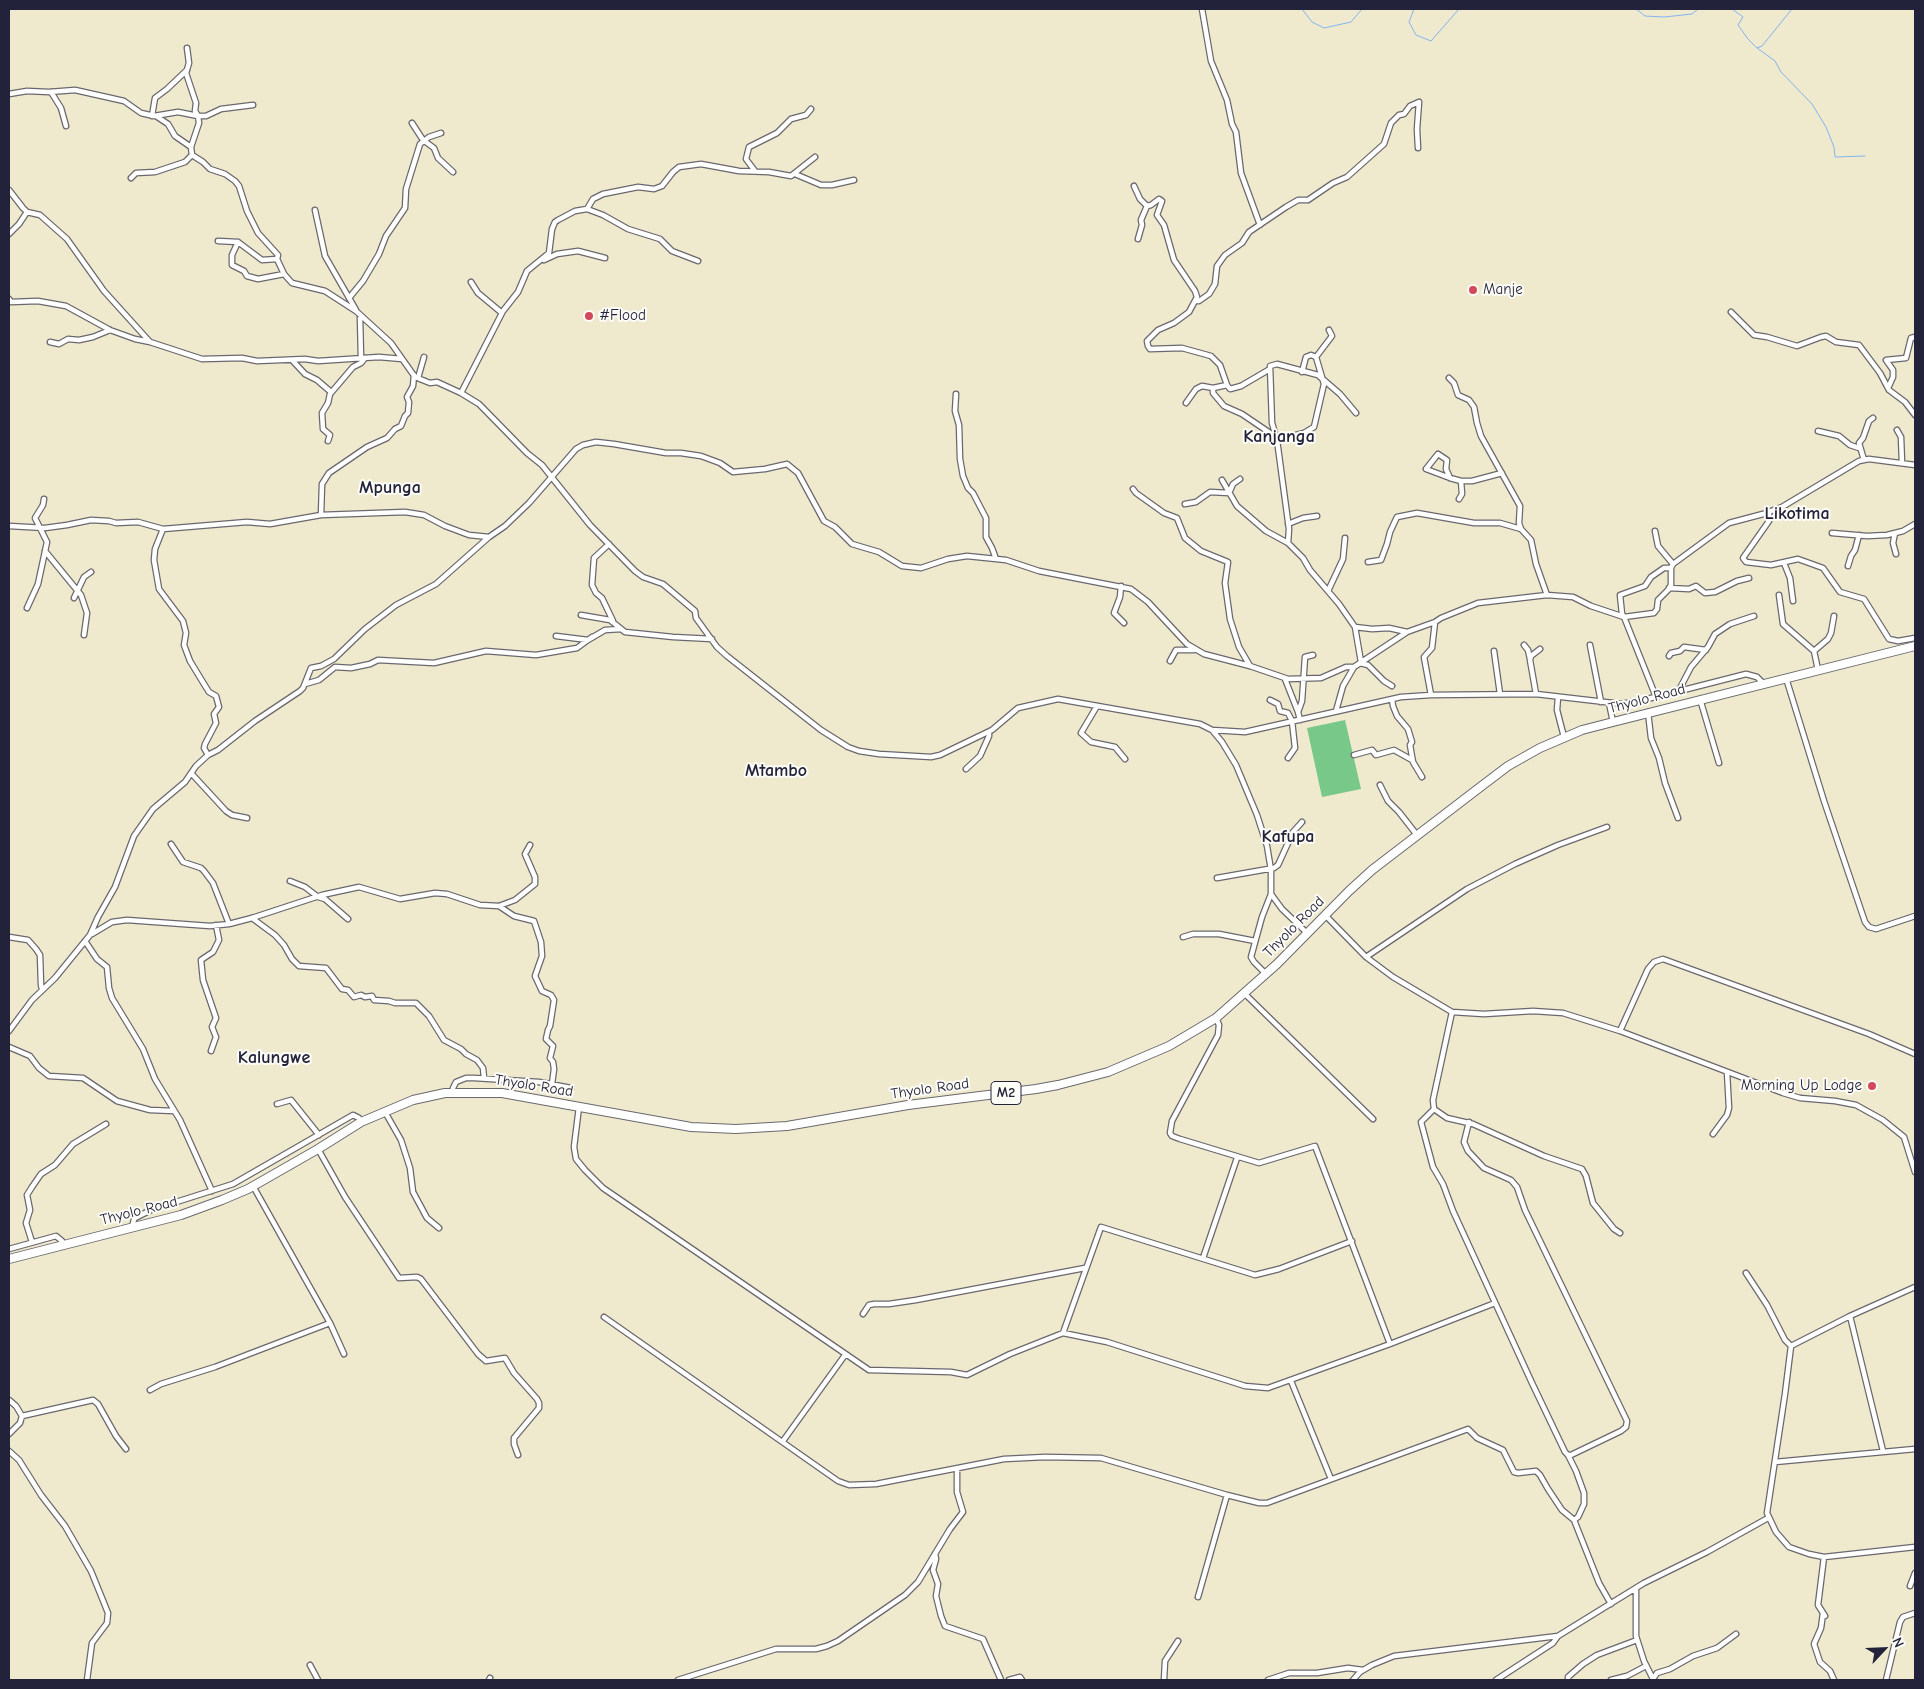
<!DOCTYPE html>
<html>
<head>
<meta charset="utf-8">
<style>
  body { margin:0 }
  #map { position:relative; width:1924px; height:1689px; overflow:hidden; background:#efe9ce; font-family:"Comic Neue",sans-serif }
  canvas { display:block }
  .frame { position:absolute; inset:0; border:10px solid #22223b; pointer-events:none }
  .north { position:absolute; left:1859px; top:1624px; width:50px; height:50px; -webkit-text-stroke:4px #fdfcf7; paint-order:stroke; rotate:65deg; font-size:14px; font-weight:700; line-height:20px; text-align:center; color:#22223b }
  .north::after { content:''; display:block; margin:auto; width:18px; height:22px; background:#22223b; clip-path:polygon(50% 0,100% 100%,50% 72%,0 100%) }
</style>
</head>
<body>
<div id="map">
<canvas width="1924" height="1689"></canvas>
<div class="frame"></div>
<div class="north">N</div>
</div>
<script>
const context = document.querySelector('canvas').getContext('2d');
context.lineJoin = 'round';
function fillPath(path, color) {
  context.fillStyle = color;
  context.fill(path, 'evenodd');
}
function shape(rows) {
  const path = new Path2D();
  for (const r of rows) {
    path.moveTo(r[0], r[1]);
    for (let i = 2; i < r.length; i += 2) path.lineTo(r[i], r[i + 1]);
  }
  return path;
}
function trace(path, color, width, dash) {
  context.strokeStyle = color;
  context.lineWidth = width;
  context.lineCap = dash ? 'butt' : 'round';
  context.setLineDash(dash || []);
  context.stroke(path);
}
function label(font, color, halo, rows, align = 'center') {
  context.font = font + ' "Comic Neue",sans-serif';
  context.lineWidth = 4;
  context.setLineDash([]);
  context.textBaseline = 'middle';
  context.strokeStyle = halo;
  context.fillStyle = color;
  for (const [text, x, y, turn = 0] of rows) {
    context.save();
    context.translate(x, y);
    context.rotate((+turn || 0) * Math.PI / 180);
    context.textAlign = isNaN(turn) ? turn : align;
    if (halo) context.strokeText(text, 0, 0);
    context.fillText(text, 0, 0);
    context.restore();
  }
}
const green = shape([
  [1345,720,1361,789,1322,797,1307,728]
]);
const stream = shape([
  [1302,9,1312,22,1324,28,1351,22,1362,9],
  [1414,9,1409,22,1416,35,1431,41,1459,9],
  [1636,9,1645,16,1664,17,1692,14,1698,9],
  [1732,9,1743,17,1738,25,1748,39,1757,48],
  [1792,9,1762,46,1757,48,1775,61,1781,72,1812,104,1826,127,1834,147,1835,157,1865,156]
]);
const street = shape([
  [1202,9,1211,61,1227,100,1232,124,1236,132,1241,173,1260,225],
  [187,48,189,63,186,73,196,103,195,111,198,116,206,116,221,109,253,105],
  [51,92,61,108,66,126],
  [9,94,27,91,49,92,75,90,124,101,141,113,154,116,178,112,198,116,199,123,191,147,192,155],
  [152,116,155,98,167,89,187,70],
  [156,116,168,124,175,136,191,147],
  [412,123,423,140,434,148,438,158,453,172],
  [755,171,746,159,749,147,777,133,791,119,806,115,811,109],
  [795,174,821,185,832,185,854,180],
  [131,178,136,173,155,172,185,162,192,155,203,162,210,169,225,174,235,181,239,186,247,211,258,233,278,255,277,259,284,274,292,283,325,291,356,311,391,343,415,377,430,383,437,382,461,393,479,404,527,453,542,465,590,525,635,571,643,577,663,584,695,611,696,618,717,647,727,656,821,730,848,747,859,751,879,754,931,757,940,755,992,730,1018,708,1058,699,1200,724,1212,730,1222,742,1236,765,1257,815,1267,846,1271,870,1271,894,1282,909,1307,933],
  [1134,186,1140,199,1147,206,1141,220,1142,225,1138,239],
  [9,190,23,208,27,212,40,215,67,239,104,291,150,342,202,359,242,358,257,361,305,359,318,361,379,357,402,359],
  [1147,206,1151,205,1159,199,1162,201,1157,215,1164,225,1174,260,1195,291,1197,297,1189,312,1174,323,1158,330,1147,341,1148,346,1150,349,1182,348,1211,356,1220,365,1227,385,1213,388,1202,386,1196,389,1186,403],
  [587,209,603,215,628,229,660,239,672,251,698,261],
  [315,210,325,256,356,310],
  [9,234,19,224,27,212],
  [218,241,238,242],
  [277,259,262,260,238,242,232,255,232,265,244,271,247,276,258,279,284,274],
  [544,260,557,254,578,251,605,258],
  [471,282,478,293,502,313],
  [349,298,363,281,379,254,386,236,405,208,406,189,420,144,429,137,441,133],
  [9,299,11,302,38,301,66,306,110,330,135,339,150,342],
  [1196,301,1199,301,1209,294,1215,284,1217,266,1225,255,1242,243,1249,232,1286,207,1298,200,1308,200,1333,183,1347,177,1384,144,1391,123,1399,115,1404,114,1410,106,1419,102,1417,129,1418,148],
  [1731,312,1754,335,1767,337,1797,346,1821,337,1826,336,1836,342,1859,345,1880,373,1889,390,1905,402,1915,415],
  [360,317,361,358],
  [50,342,59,344,68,339,79,340,93,337,110,330],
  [292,360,305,374,317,380,331,392],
  [1302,372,1306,357,1311,355,1316,357],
  [418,378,424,357],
  [1449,378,1454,383,1458,395,1469,400,1474,407,1477,423,1481,436,1520,506,1519,523,1521,529],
  [1227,385,1230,389,1241,386,1270,369],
  [1213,388,1213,393,1224,406,1242,414,1276,437],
  [1888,388,1893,377,1893,370,1886,360,1906,358,1911,338,1915,337],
  [461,393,503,311,518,292,527,271,549,253,552,229,555,222,558,220,575,211,587,209,593,199,603,194,638,187,654,189,662,186,673,172,679,167,701,164,739,171,769,172,791,176,815,157],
  [956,394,955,411,959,425,960,459,963,476,968,488,973,493,986,518,986,537,992,548,996,559],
  [1897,430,1901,437,1902,463],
  [1818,431,1839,436,1850,445,1859,448],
  [1277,440,1304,433,1314,427,1324,384,1316,357,1332,336,1329,330],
  [328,441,330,435,323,429,322,413,328,403,330,394,353,367,361,363,365,358],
  [1864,460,1859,443,1863,438,1869,421,1873,418],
  [1450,478,1446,469,1447,460,1438,454,1426,469,1450,478,1461,481,1472,481,1502,473],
  [1222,480,1237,506,1266,531,1288,543,1303,558,1310,570,1339,604,1355,627,1372,629,1389,628,1407,632],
  [1133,489,1136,493,1164,513,1177,518,1185,538,1201,551,1228,562,1225,583,1230,619,1239,647,1250,666],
  [1459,499,1462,494,1461,481],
  [1185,504,1196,502,1210,492,1229,493,1233,484,1240,479],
  [1769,513,1769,521,1743,558,1746,562,1771,565,1798,559,1823,568,1840,592,1864,599,1889,639,1898,641,1915,638],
  [321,515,322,484,329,473,367,447,387,438,395,429,401,426,405,416,408,413,409,402,407,397,413,386,414,375],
  [1288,524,1303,518,1317,516],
  [9,526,45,528,67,525,91,520,109,521,116,523,138,522,163,529,247,522,270,524,321,515,405,512,424,515,445,526,469,535,489,537,505,526,529,503,576,449,583,445,596,442,614,444,666,453,681,453,701,456,720,463,733,472,765,469,787,464,798,473,824,521,835,527,852,544,879,552,902,566,921,568,948,559,967,556,1006,560,1039,571,1131,589,1148,602,1187,644,1204,654,1250,666,1288,679,1321,678,1346,667,1354,667],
  [163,529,155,549,154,560,159,589,183,621,186,633,184,645,190,661,204,684,209,692,216,696,219,707,214,714,216,723,205,744,204,748,208,755],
  [1655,531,1658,546,1673,564],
  [1832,533,1867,536,1887,535,1903,531,1915,524],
  [1895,533,1893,543,1896,554],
  [1288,543,1289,529,1277,440,1272,423,1270,366,1277,364,1318,375,1340,394,1356,413],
  [609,544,594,558,592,585,596,593,602,598,613,621],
  [45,551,81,595,87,613,84,635],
  [1368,562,1381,560,1387,544,1390,532,1397,517,1417,513,1474,523,1500,523,1521,529,1531,540,1536,564,1547,595],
  [1784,563,1790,578,1793,601],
  [1848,566,1851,556,1855,550,1859,535],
  [1121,586,1120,597,1114,613,1124,623],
  [1669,588,1689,589,1696,586,1705,593,1715,592,1737,581,1749,578],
  [1328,591,1343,559,1345,538],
  [1779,595,1783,624,1814,651,1818,670],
  [74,598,84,577,91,572],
  [27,608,38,584,47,542,35,518,43,505,44,499],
  [581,615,610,620,625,632,673,637,712,639],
  [1355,627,1361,662],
  [556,636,588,640,605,630,621,629],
  [1524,645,1528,650,1530,659],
  [1590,645,1601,702],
  [1494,651,1500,694],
  [1814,651,1828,639,1831,633,1834,616],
  [1669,656,1671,653,1680,651,1684,647,1706,650],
  [1170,661,1176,650,1194,650],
  [1360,663,1368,665,1384,681,1392,686],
  [1786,678,1824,801,1865,922,1869,927,1876,929,1915,916],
  [1285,679,1298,712],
  [305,684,319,680,335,667,351,668,370,664,378,660,434,663,486,651,536,655,577,648,592,637],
  [1678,692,1691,667,1708,647,1715,634,1730,624,1754,616],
  [1536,694,1530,660,1531,656,1540,649],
  [1431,695,1424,657,1432,648,1435,622,1441,618,1478,603,1547,595,1573,597,1591,606,1624,617,1654,613,1657,609,1658,600,1668,590,1671,585,1671,568,1673,564,1729,523,1763,514,1782,507,1859,461,1869,459,1915,465],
  [1558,697,1557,710,1564,737],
  [1656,697,1624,617,1622,614,1620,595,1645,586,1651,577,1664,568,1671,568],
  [1392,699,1393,706,1397,716,1408,729,1412,742,1410,745,1413,762,1422,777],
  [1700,699,1719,763],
  [1270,700,1278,704,1280,711,1288,713,1292,721,1295,748,1288,758],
  [1609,703,1613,722],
  [1097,706,1081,733,1091,742,1115,747,1125,759],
  [1336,711,1343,686,1354,667,1407,632,1435,622],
  [1648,712,1651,738,1659,758,1665,783,1678,818],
  [1300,720,1298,712,1302,701,1305,657,1313,655],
  [1212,730,1245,732,1401,697,1431,695,1536,694,1622,704,1656,697,1746,674,1757,677,1763,683],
  [1354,755,1372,750,1376,755,1394,750,1412,760],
  [966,769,980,756,989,736,989,732],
  [191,773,226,811,232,815,247,818],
  [1380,785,1388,801,1399,812,1417,835],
  [171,844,183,862,201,868,204,871,213,883,229,924],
  [1217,878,1274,868,1278,865,1293,832,1302,822],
  [290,881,305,887,318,897,325,899,348,919],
  [499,906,514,916,534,921,541,942,542,956,535,976,542,991,551,995,554,1000,550,1026,548,1030,546,1039,553,1046,550,1058,553,1062,554,1069,552,1084],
  [1325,915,1366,957,1393,977,1452,1012,1484,1014,1533,1011,1563,1013,1620,1031,1783,1093,1800,1098,1835,1101,1856,1105,1883,1120,1904,1137,1915,1172],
  [252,918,275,935,284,945,292,959,299,966,326,968,342,989,348,990,354,997,361,995,365,997,372,996,374,1000,389,1001,395,1003,416,1003,429,1016,444,1040,461,1049,466,1054,477,1060,483,1068,484,1078],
  [92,934,112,922,127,920,210,926,229,924,252,918,322,895,359,887,400,899,435,893,447,894,480,905,499,906,515,900,535,884,535,877,525,854,530,845],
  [9,937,28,940,36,949,40,955,41,985,42,989],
  [1183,937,1193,934,1219,934,1255,941],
  [85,941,97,959,107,967,109,988,112,998,143,1049,155,1079,180,1120,212,1191],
  [1366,957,1467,889,1515,864,1558,845,1607,827],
  [1266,974,1254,962,1251,957,1262,917,1271,894],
  [1245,994,1373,1119],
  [1452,1012,1433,1100,1434,1109,1447,1118,1473,1124,1544,1156,1582,1169,1586,1176,1593,1203,1614,1229,1620,1233],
  [1216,1018,1219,1025,1218,1035,1172,1121,1170,1133,1172,1136,1180,1139,1259,1163,1315,1146,1390,1344],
  [9,1031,32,1000,55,978,90,935,98,917,115,887,134,836,153,809,185,782,196,766,208,755,218,750,255,721,300,691,303,688,311,668,321,666,334,659,365,629,396,605,436,584,489,537],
  [1620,1031,1648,969,1654,962,1663,959,1869,1034,1915,1054],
  [9,1047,30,1056,39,1068,49,1076,83,1078,117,1101,150,1110,174,1111],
  [211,1051,216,1037,212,1027,216,1018,203,980,201,960,213,952,219,940,216,925],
  [453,1092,453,1088,456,1082,466,1078,474,1078,539,1082,571,1088],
  [277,1104,291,1100,319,1135],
  [579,1107,574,1147,576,1159,585,1170,603,1188,869,1370,951,1372,967,1375,1010,1354,1063,1333,1107,1342,1245,1386,1268,1388,1390,1344,1495,1303],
  [1434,1109,1421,1122,1433,1167,1443,1184,1453,1211,1532,1383,1565,1452,1568,1455,1571,1455,1621,1431,1626,1427,1627,1421,1525,1210,1517,1187,1511,1180,1484,1168,1468,1151,1464,1142,1469,1122],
  [385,1112,401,1140,410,1168,413,1192,427,1218,439,1228],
  [1713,1134,1727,1115,1729,1108,1727,1072],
  [318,1149,345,1197,399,1278,417,1277,421,1279,478,1354,486,1361,505,1358,514,1373,537,1399,539,1403,539,1408,514,1438,514,1444,518,1455],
  [253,1186,330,1323,344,1354],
  [132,1228,134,1219,137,1217,151,1210,233,1184,353,1115,359,1118,361,1122],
  [32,1242,26,1223,30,1210,27,1195,32,1187,41,1174,55,1165,73,1144,106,1124],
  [9,1249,56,1236,62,1241,63,1245],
  [1203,1258,1237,1158],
  [1746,1273,1767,1305,1785,1340,1791,1346],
  [1915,1287,1850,1316,1791,1346,1785,1394,1767,1513,1776,1532,1789,1547,1809,1554,1824,1557,1915,1547],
  [863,1314,869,1305,874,1304,889,1304,916,1300,1085,1268],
  [1850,1316,1883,1451],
  [604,1317,838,1481,849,1485,876,1484,1004,1459,1045,1457,1101,1458,1227,1495,1259,1503,1267,1503,1468,1429,1477,1438,1503,1450,1514,1472,1518,1473,1536,1471,1540,1475,1548,1489,1562,1510,1574,1520,1599,1583,1611,1604],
  [1063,1333,1101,1227,1255,1275,1279,1269,1352,1241],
  [1291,1381,1331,1479],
  [150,1390,161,1384,215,1367,330,1323],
  [9,1400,16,1406,22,1416,20,1423,9,1434],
  [22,1416,93,1400,98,1404,116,1436,126,1449],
  [783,1441,845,1355],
  [9,1451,19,1460,41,1495,65,1526,91,1571,104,1603,108,1613,107,1623,92,1643,87,1680],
  [1568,1455,1576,1471,1584,1493,1584,1504,1578,1517,1574,1520],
  [1775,1462,1915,1449],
  [935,1554,936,1559,933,1570,938,1584,936,1596,941,1616,945,1626,983,1639,1001,1680],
  [1824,1557,1818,1605,1825,1616],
  [1910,1586,1915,1573],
  [1636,1589,1636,1636,1644,1661,1653,1679],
  [1198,1597,1227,1495],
  [1823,1613,1821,1628,1814,1644,1820,1662,1830,1671,1834,1680],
  [310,1665,318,1680],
  [1653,1679,1657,1673,1670,1669,1693,1656,1717,1648,1736,1634],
  [489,1680,490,1678],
  [678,1680,776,1649,816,1649,827,1646,838,1641,905,1595,918,1582,950,1529,963,1512,957,1492,957,1469],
  [1009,1680,1020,1677,1022,1680],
  [1164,1680,1165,1661,1178,1641],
  [1268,1680,1289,1673,1317,1673,1348,1668,1363,1670],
  [1353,1680,1360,1672,1372,1665,1394,1656,1558,1636,1644,1583,1707,1552,1768,1518],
  [1496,1680,1553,1643,1558,1636],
  [1568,1680,1568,1677,1583,1664,1597,1655,1637,1640],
  [1611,1680,1627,1676,1646,1666],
  [1886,1680,1900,1622,1903,1617,1915,1613]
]);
const highway = shape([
  [9,1259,181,1215,222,1200,248,1189,318,1149,361,1122,413,1100,445,1093,502,1093,691,1127,736,1129,787,1126,908,1105,1036,1089,1058,1085,1108,1072,1169,1046,1216,1018,1277,964,1349,891,1372,870,1479,788,1508,766,1540,748,1582,730,1613,722,1915,646]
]);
const markers = [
  [1473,290,5,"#d1495b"],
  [589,316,5,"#d1495b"],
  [1872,1086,5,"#d1495b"]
];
const shields = [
  [1006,1093,30]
];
const shieldNames = [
  ["M2",1006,1093]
];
const poiNames = [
  ["Manje",1483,290],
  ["#Flood",599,316],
  ["Morning Up Lodge",1862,1086,"right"]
];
const streetNames = [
  ["Thyolo Road",1647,699,-15],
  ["Thyolo Road",1294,927,-45],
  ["Thyolo Road",534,1086,9],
  ["Thyolo Road",930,1089,-8],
  ["Thyolo Road",139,1211,-14]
];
const quarterNames = [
  ["Kanjanga",1279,437],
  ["Mpunga",390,488],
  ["Likotima",1797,514],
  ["Mtambo",776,771],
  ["Kafupa",1288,837],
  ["Kalungwe",274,1058]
];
fillPath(green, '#77c889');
trace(stream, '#83b4ef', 1);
trace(street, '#6a686e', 7);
trace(highway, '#6a686e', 10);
trace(street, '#fff', 4.5);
trace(highway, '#fff', 8);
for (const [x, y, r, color] of markers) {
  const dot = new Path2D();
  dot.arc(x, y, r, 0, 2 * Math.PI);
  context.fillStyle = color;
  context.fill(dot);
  trace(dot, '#fdfcf7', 2);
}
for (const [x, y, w] of shields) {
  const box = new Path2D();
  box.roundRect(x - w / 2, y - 11.5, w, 23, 4);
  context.fillStyle = '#fdfcf7';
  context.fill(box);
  trace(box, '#22223b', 1);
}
label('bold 14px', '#22223b', null, shieldNames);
label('15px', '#22223b', '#fdfcf7', poiNames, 'left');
label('15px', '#22223b', '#fdfcf7', streetNames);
label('bold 18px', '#22223b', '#fdfcf7', quarterNames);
</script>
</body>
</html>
